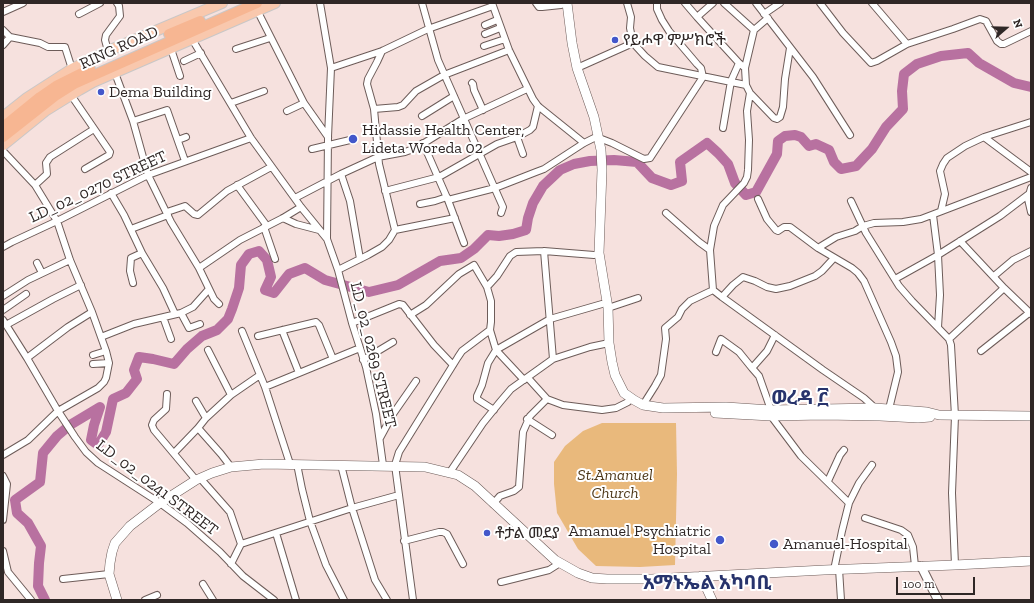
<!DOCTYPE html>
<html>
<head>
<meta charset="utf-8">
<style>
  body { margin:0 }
  #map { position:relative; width:1034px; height:603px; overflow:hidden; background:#f6e1de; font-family:"Zilla Slab",serif }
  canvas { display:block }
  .frame { position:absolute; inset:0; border:4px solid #2f2726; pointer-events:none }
  .north { position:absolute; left:986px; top:8px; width:40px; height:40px; -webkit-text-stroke:3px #fff; paint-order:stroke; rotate:70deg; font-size:11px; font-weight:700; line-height:16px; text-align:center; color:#2f2726 }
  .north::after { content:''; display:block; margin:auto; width:14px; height:18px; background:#2f2726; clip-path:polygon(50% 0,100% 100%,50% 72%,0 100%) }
  .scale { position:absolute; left:896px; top:577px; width:79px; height:18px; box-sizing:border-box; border:2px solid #2f2726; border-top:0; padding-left:5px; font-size:12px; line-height:14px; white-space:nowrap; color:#2f2726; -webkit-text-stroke:3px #fff; paint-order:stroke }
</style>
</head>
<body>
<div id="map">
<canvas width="1034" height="603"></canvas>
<div class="frame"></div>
<div class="north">N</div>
<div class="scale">100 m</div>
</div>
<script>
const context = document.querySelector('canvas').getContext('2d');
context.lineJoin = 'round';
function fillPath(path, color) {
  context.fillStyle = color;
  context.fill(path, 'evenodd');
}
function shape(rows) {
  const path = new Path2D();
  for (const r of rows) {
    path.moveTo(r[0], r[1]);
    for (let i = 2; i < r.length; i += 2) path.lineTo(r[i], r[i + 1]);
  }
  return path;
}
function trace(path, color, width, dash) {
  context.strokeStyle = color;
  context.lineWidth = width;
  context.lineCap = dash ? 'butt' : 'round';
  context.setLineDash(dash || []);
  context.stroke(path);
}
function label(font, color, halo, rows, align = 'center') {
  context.font = font + ' "Zilla Slab","Noto Sans Ethiopic",serif';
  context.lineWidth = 4;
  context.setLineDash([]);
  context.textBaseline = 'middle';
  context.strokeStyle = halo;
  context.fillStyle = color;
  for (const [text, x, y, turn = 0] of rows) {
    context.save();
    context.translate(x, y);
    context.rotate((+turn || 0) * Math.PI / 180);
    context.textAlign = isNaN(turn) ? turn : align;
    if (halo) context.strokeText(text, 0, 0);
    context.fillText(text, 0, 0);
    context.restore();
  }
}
const green = shape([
  [602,423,676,423,677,474,675,565,640,567,596,566,578,549,557,513,554,484,554,462,565,446,583,431]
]);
const river = shape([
  [45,600,38,586,39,563,41,546,28,523,17,513,15,500,40,482,43,453,57,436,70,425,100,407,94,425,91,440,98,445,106,432,113,399,126,393,137,379,134,370,139,357,153,359,174,364,187,349,202,336,217,330,228,319,232,309,239,288,241,265,249,254,259,251,267,260,271,277,265,290,274,293,289,274,305,268,325,280,369,292,398,285,440,261,461,258,474,249,488,235,499,236,513,234,526,230,528,218,533,203,543,186,560,170,574,164,590,161,614,160,637,162,652,178,671,185,682,181,680,162,707,143,718,153,728,164,735,183,746,195,756,192,777,154,778,141,785,136,795,135,801,137,809,146,816,144,829,150,834,162,841,169,856,166,872,149,886,127,903,109,902,91,904,74,917,64,941,56,968,53,979,63,1014,83,1031,87]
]);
const minor = shape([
  [320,3,331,68,328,137,327,239,338,270,352,323,366,367,376,414,383,465],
  [422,3,438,60,503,207,501,213],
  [492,3,509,50,533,99,538,106,584,143],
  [536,3,539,7,542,7,561,5],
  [685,3,697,17,713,3],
  [724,3,754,30],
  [756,3,813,77,850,135],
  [820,3,843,33,871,63,877,61,907,44,953,29,980,19,986,21,997,41,1001,44,1004,44,1031,31],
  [872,3,907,44],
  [257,10,304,103,328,137],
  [3,12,23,3],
  [79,14,100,3],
  [764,14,780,3],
  [697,17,739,63,745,68],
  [485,25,497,20],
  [3,30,10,37,40,43,48,47,65,47,72,69],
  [485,34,500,28],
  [192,39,251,138,301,207,327,239],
  [633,43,645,56,658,67,746,85],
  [3,45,10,37],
  [484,46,505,39],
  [171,49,180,76],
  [236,49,270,38],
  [108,51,105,40,106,35,120,16,119,6,117,3],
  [382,51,377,62,368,79,367,84,374,109,379,164,395,230],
  [184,61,201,53],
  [331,68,382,51,428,29,493,6],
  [577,68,633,43,630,28,631,17,627,3],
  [115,73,133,121,148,175,171,222,199,268,214,299,219,304],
  [472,83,473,84,474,90,483,110],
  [750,93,774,118,777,119,780,117,783,107,785,79,790,48],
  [71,95,110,152,109,155,85,169],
  [231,103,264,91],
  [374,109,398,107,403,105,416,91,444,75,509,50],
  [287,111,304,103],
  [422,116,454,96],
  [133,121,167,110,185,161],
  [1031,122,984,137,1031,172],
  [723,128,731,81,739,63],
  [517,137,523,154],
  [178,140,186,137],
  [423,143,448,200,464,243],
  [312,149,350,140],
  [3,151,35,185,57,221,70,260,92,312,106,351,109,363,106,378,104,382,98,388,58,411,28,440,3,455],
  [341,174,350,201,360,259],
  [35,185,47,174,46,163,50,157,94,129],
  [237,185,267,226],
  [1031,188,1028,199,1031,212],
  [385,191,439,177,497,144,517,137,530,130,533,127,538,106],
  [111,193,124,215,142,253,163,288,175,314],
  [295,198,341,174,378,157,405,152,416,148,463,119,527,89],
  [758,199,767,219,776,230,778,231,784,227,790,227,818,248],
  [448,200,495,188,536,172,544,169,584,143,594,138,599,138,612,143,644,159,650,158,703,77,701,68,697,64,669,31,662,20,657,9,657,3],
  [851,201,866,233,899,286,912,301,949,339,951,345,955,416,952,493,955,565],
  [420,204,435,201,447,197],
  [941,211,945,194,940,171,943,164,947,158,965,146,984,137],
  [167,212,185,206,194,214,198,215,227,191,271,167],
  [666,213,699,242,710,250,713,290,722,297],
  [933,215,938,255,940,295,938,327],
  [283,218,296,224,319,230],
  [264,227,275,259],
  [131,229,168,215],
  [960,241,1004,288,1031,314],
  [3,247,12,242,57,221,148,175,251,138],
  [710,250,714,226,723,205,744,183,747,177,748,170,749,140,747,111,750,93,746,85,745,68,754,30,768,18],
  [544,251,553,359],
  [834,258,822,271,815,276,790,286,776,289,767,287,755,281,743,277,733,285,722,297,823,370,864,398,875,408],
  [37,263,42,273],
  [199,268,240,240,283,218,301,207],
  [338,270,368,255,382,247,389,240,395,230,455,218],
  [994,276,1013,260,1031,251],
  [895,279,938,255,1000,216,1029,194],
  [133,283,130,271,131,258,142,253],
  [487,287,497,276,510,256,516,252,544,251,594,255],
  [3,296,28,280,70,260],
  [608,308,638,298],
  [3,310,26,294],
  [181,313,189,328,200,324],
  [410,315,426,305,459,274,474,265,487,287,491,301,491,322,490,330,496,350,524,380],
  [163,317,171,339],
  [3,320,27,358,58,411,75,437,86,452,98,463,160,503,187,523,220,552,243,576,274,600],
  [352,323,399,304,403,305,434,345,453,365],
  [6,325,53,299,81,285],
  [282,330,299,373],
  [242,331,265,387,290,464],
  [775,335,767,351,752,368,759,376,771,410,771,416,801,456,849,503,842,531,834,570],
  [258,336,316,322,319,325,333,359],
  [101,337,134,324,181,313,193,307,209,289],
  [949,339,1004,288],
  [208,350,231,395],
  [981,351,1029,313],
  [716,352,721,339,739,352,752,368],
  [93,355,106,351],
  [27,358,68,327,92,312],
  [363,360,393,342],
  [93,364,109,363],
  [528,378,547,399,563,405,602,410,616,408,628,402,631,399],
  [265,387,360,348],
  [167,394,166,409,154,420,152,425,154,430,196,480],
  [196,401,206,418],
  [643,405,655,386,661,375,666,339,665,328,678,317,682,309,690,301,713,290],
  [889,409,898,372,896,356,891,342,864,281,858,273,852,268,818,248,836,237,855,231,863,226,874,223,903,222,921,219,1031,177],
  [494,410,480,401,477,399,477,396,482,385,488,363,496,350,550,319,602,304],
  [527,419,552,435],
  [380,438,393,414,416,381],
  [174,453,198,428],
  [297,464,302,489,310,521,326,565,344,600],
  [341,465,352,508,375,580,387,600],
  [231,467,221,454,198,428,206,418,231,395,260,375],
  [450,472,483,423,500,402,511,389,553,359,590,347,609,343],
  [3,476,7,484,3,520],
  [200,478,230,512,241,544],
  [828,481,840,455,844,450],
  [849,503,859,483,872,465],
  [493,504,500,496,514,491,519,487,523,432,530,416,547,399],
  [865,518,901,530,908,535,913,547,915,566],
  [276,533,296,600],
  [404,541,439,532,443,532,447,534,463,564],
  [3,551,8,572,31,600],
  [231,564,241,544,352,508,399,495],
  [839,569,841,600],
  [63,579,109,574],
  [501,582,549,570,560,563],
  [203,584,213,600],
  [145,600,157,595],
  [413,600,395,465,399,452,458,357,462,351,490,330]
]);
const tertiary = shape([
  [921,566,938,600]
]);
const secondary = shape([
  [567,3,572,43,577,68,594,117,601,150,602,170,599,253,608,308,609,343,612,362,615,375,624,393,634,400,643,405,663,408,726,407,771,410,875,408,927,412,939,415,1031,416],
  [715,413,771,416,824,415,880,416,918,418,930,417],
  [701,576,712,600],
  [117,600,109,574,110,563,112,552,115,543,130,526,160,503,196,480,212,473,231,467,264,464,425,467,458,475,475,486,555,560,578,573,592,578,607,579,652,579,824,570,955,565,1031,561]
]);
const primary = shape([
  [3,117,27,98,72,69,108,51,222,3],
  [3,145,45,111,79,90,93,82,275,3]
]);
const trunk = shape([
  [169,34,200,21],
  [3,127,40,97,56,86,90,69],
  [3,137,55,96,74,84,257,3]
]);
const markers = [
  [615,40,4,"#4357ca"],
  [101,92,4,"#4357ca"],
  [353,139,5,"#4357ca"],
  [487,533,4,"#4357ca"],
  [720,540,5,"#4357ca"],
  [774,544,5,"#4357ca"]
];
const poiNames = [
  ["የይሖዋ ምሥክሮች",623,40],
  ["Dema Building",109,92],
  ["Hidassie Health Center,",362,130],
  ["Lideta Woreda 02",362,148],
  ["Amanuel Psychiatric",711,531,"right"],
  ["Hospital",711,549,"right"],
  ["ቶታል መደያ",495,533],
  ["Amanuel-Hospital",783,544]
];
const streetNames = [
  ["RING ROAD",119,48,-24],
  ["LD_02_0270 STREET",98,187,-25],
  ["LD_02_0269 STREET",373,355,76],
  ["LD_02_0241 STREET",157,488,37]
];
const parkNames = [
  ["St.Amanuel",615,475],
  ["Church",615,493]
];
const districtNames = [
  ["ወረዳ ፫",800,398],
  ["አማኑኤል አካባቢ",707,583]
];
fillPath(green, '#e9b97c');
trace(river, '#b871a0', 10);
trace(minor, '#6d5c59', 8);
trace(tertiary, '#6d5c59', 10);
trace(secondary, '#6d5c59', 10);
trace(primary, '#c9c7c7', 12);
trace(trunk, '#c9c7c7', 12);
trace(minor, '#fff', 6);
trace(tertiary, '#fff', 8);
trace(secondary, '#fff', 9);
trace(primary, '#f9c8ad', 10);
trace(trunk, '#f7b692', 10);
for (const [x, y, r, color] of markers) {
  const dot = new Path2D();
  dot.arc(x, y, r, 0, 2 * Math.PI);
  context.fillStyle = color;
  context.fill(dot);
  trace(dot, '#fff', 1.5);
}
label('16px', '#2f2726', '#fff', poiNames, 'left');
label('16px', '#2f2726', '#fff', streetNames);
label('italic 16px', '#4d3718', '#fff', parkNames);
label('bold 20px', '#27336c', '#fff', districtNames);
</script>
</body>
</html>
